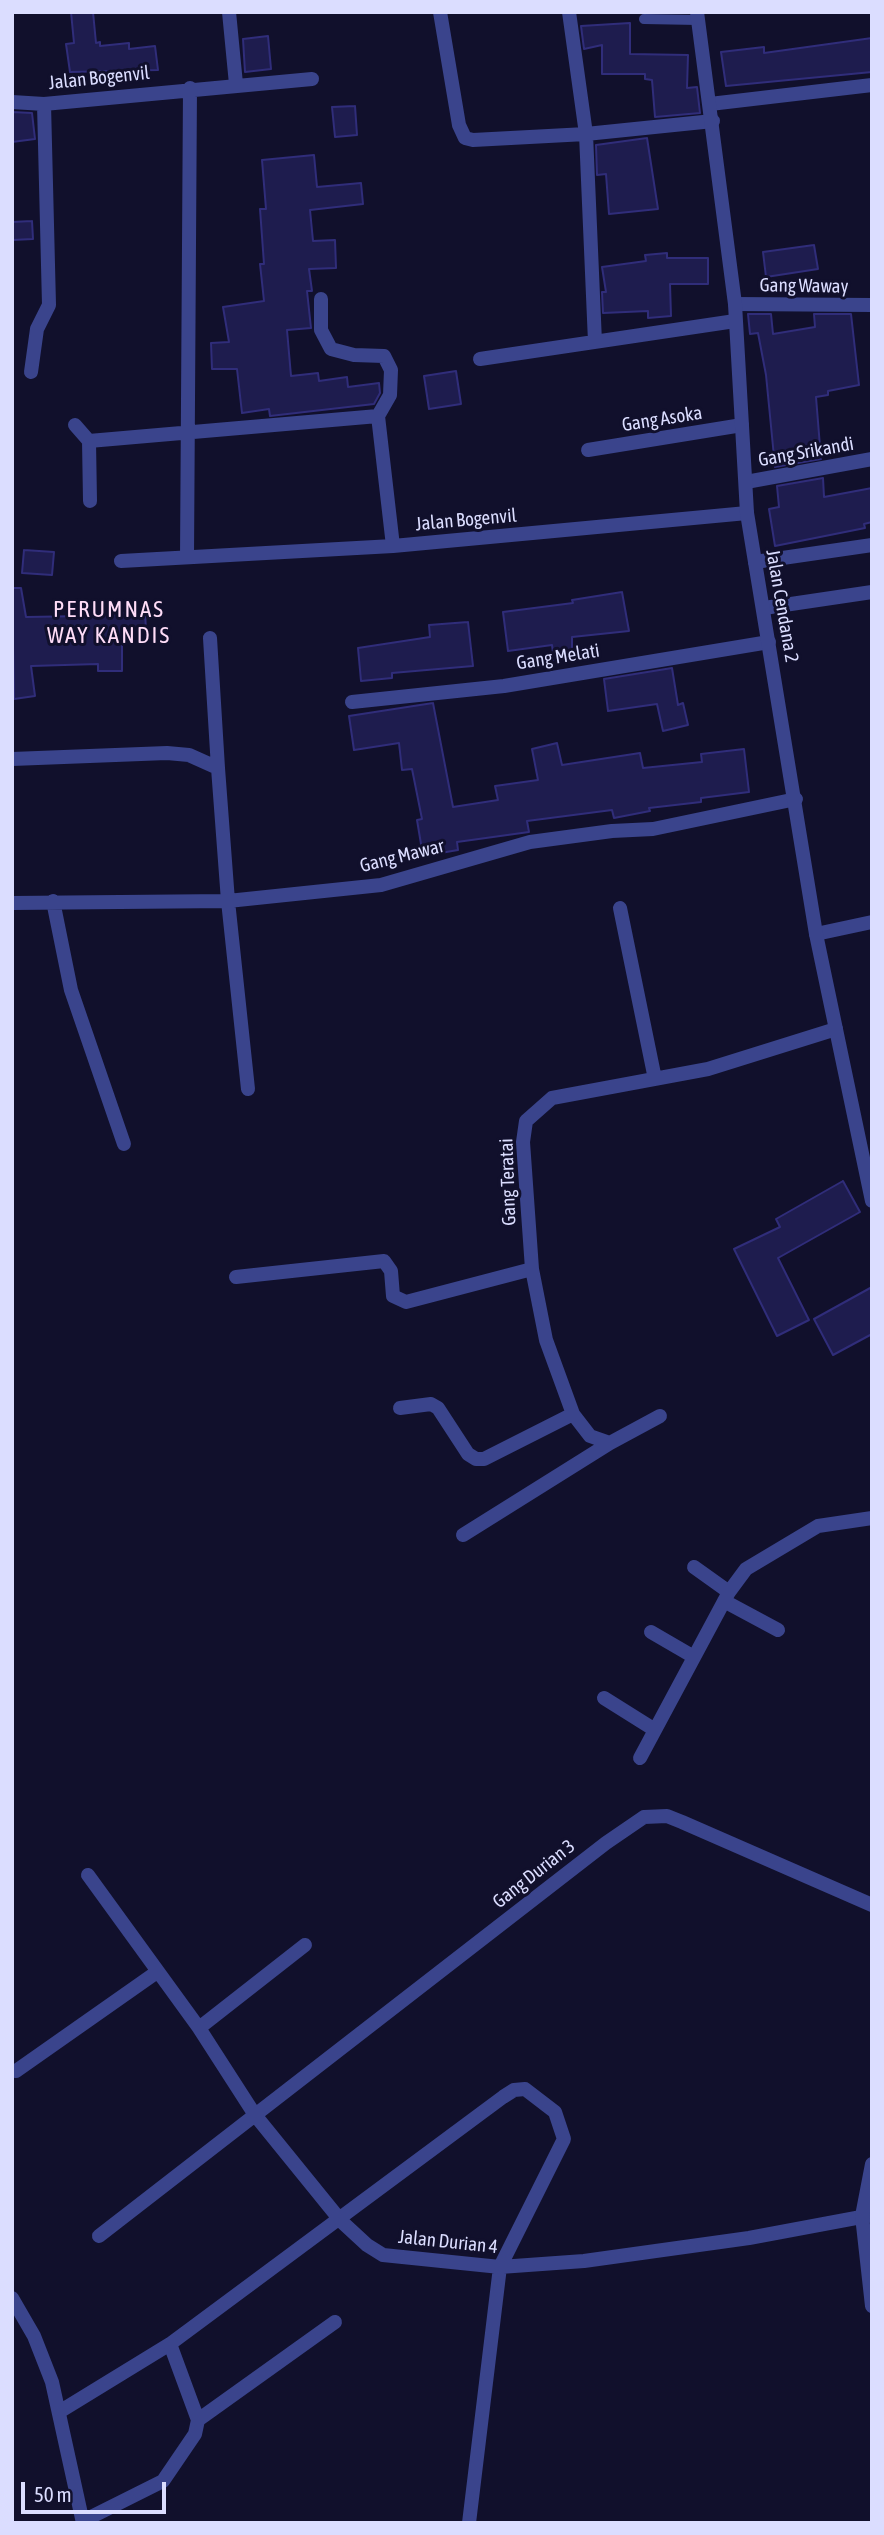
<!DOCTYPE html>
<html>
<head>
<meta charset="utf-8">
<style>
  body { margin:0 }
  #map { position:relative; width:884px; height:2535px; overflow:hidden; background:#11102c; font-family:"Asap Condensed",sans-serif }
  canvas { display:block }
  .frame { position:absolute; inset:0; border:14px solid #dbddff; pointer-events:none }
  .scale { position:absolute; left:21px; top:2482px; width:145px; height:32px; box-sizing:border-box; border:4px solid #dbddff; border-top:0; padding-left:9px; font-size:21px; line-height:24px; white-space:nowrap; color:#dbddff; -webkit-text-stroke:5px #11102c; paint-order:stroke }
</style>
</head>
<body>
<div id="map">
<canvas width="884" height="2535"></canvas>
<div class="frame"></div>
<div class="scale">50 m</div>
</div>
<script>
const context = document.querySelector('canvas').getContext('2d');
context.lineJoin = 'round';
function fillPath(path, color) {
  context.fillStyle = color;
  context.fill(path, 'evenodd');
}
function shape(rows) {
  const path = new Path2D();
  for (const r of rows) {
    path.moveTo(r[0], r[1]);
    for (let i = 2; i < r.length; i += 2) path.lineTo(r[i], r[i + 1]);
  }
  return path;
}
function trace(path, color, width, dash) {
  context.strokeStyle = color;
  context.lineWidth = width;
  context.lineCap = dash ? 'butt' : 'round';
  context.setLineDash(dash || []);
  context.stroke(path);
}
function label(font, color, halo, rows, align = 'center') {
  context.font = font + ' "Asap Condensed",sans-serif';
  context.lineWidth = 6;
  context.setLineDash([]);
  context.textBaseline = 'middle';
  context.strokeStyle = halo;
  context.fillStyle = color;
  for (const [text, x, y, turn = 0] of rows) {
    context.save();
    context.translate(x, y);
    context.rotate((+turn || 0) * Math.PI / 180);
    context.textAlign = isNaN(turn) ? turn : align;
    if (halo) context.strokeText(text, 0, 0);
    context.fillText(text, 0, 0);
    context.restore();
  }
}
const building = shape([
  [71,12,93,12,96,43,100,42,100,46,129,43,129,49,155,46,158,70,70,72,66,44,74,43,71,12],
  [630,23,630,54,688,55,687,88,697,87,700,113,655,117,652,80,645,79,645,74,602,74,602,45,584,49,581,26,630,23],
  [268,36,271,69,245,72,243,39,268,36],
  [872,38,872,72,726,86,721,52,764,47,764,53,872,38],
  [355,106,357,135,335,137,332,107,355,106],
  [12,112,32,113,35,139,12,142,12,112],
  [647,138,658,209,609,214,606,174,597,175,596,145,647,138],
  [314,155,317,187,361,183,363,204,310,210,313,241,335,240,336,268,309,269,312,291,307,291,311,328,287,330,291,376,318,373,319,381,347,377,348,387,379,383,380,393,374,404,270,416,269,409,242,413,237,369,212,369,211,343,229,342,223,307,264,301,260,264,264,264,260,209,266,209,262,160,314,155],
  [32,221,33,239,12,240,12,222,32,221],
  [814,245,818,269,766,277,763,252,814,245],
  [667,253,667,258,708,258,708,284,670,284,671,316,648,318,648,311,603,313,602,292,606,292,602,267,646,261,645,255,667,253],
  [748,314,771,314,773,334,815,327,814,314,851,314,859,385,828,391,828,395,816,397,821,459,775,467,766,375,758,333,750,334,748,314],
  [456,371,461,404,429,409,424,376,456,371],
  [823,478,824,497,872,488,872,522,864,524,865,528,775,546,769,509,779,507,777,486,823,478],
  [24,550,54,552,52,575,22,573,24,550],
  [12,588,21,588,26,617,85,616,84,612,116,610,116,613,145,612,146,630,122,631,122,671,98,671,98,664,31,666,35,696,14,699,12,588],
  [622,592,629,631,572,637,572,658,554,660,552,645,508,651,503,612,573,603,572,600,622,592],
  [468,622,473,666,392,673,392,678,361,681,358,648,430,637,429,625,468,622],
  [672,668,678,705,683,703,688,725,663,731,657,704,608,711,604,679,672,668],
  [433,703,453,807,498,800,495,786,538,780,532,749,557,743,562,765,640,753,643,768,702,762,701,754,744,749,749,792,701,798,701,802,649,808,650,811,614,818,612,810,527,821,529,832,457,842,458,850,423,856,417,820,422,819,412,769,402,770,399,743,354,750,349,716,433,703],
  [843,1181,860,1212,778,1258,809,1320,777,1336,734,1249,780,1227,776,1219,843,1181],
  [872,1287,872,1334,833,1355,814,1319,872,1287]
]);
const service = shape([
  [644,19,698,20]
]);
const minor = shape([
  [229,12,236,84],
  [440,12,459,125,465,138,473,140,586,134,713,121],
  [569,12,586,134,595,342],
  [12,102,44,104,312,79],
  [710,104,872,85],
  [321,299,321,330,331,349,354,355,384,356,391,370,390,395,378,416,393,546],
  [735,304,872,305],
  [480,359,735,321],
  [31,372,37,329,49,305,44,104],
  [75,425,89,441,90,501],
  [89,441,378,416],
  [588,450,742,425],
  [746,482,872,459],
  [187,557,190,88],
  [121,561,393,546,747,513],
  [755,562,872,545],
  [764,608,872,592],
  [210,638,218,768],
  [352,702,504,686,769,642],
  [12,759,167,753,189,755,218,768,228,901,248,1089],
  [53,901,71,990,124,1144],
  [12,903,228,901,381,885,530,842,612,831,653,829,796,799],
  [620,908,655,1079],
  [816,934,872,922],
  [236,1277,384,1261,391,1271,393,1296,406,1302,532,1269],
  [400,1408,431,1404,438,1408,468,1454,476,1459,484,1459,573,1414],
  [660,1416,610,1443,590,1436,573,1414,546,1340,532,1269,523,1142,526,1121,552,1098,708,1069,836,1029],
  [463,1535,610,1443],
  [694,1567,729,1592],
  [724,1601,778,1630],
  [651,1632,694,1657],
  [604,1698,655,1730],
  [640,1758,729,1592,746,1569,818,1526,872,1518],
  [88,1875,199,2028,255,2115,341,2221,367,2245,383,2255,500,2267,584,2261,749,2238,872,2215],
  [199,2028,305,1945],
  [16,2071,157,1972],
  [99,2236,606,1843,644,1817,667,1816,682,1822,872,1905],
  [12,2298,34,2336,52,2382,83,2523],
  [59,2412,170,2344,503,2097,514,2090,525,2089,555,2112,564,2139,500,2267,469,2523],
  [198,2420,335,2322],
  [83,2521,163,2481,195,2434,198,2420,170,2344]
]);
const tertiary = shape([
  [697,12,735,304,747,513,816,934,872,1201],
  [872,2164,862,2216,872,2306]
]);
const streetNames = [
  ["Jalan Bogenvil",99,78,-6],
  ["Gang Waway",804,286,1],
  ["Gang Asoka",662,419,-9],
  ["Gang Srikandi",806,452,-10],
  ["Jalan Bogenvil",466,520,-5],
  ["Jalan Cendana 2",782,606,80],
  ["Gang Melati",558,657,-9],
  ["Gang Mawar",402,856,-14],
  ["Gang Teratai",508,1182,-92],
  ["Gang Durian 3",534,1874,-38],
  ["Jalan Durian 4",448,2242,6]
];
const quarterNames = [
  ["PERUMNAS",109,610],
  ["WAY KANDIS",109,636]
];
fillPath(building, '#1e1c4e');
trace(building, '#302d7a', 2);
trace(service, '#3a448c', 10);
trace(minor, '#3a448c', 14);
trace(tertiary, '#3a448c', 14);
label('19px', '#dbddff', '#11102c', streetNames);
context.letterSpacing = '2px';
label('23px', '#ffddf8', '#11102c', quarterNames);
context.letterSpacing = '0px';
</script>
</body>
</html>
